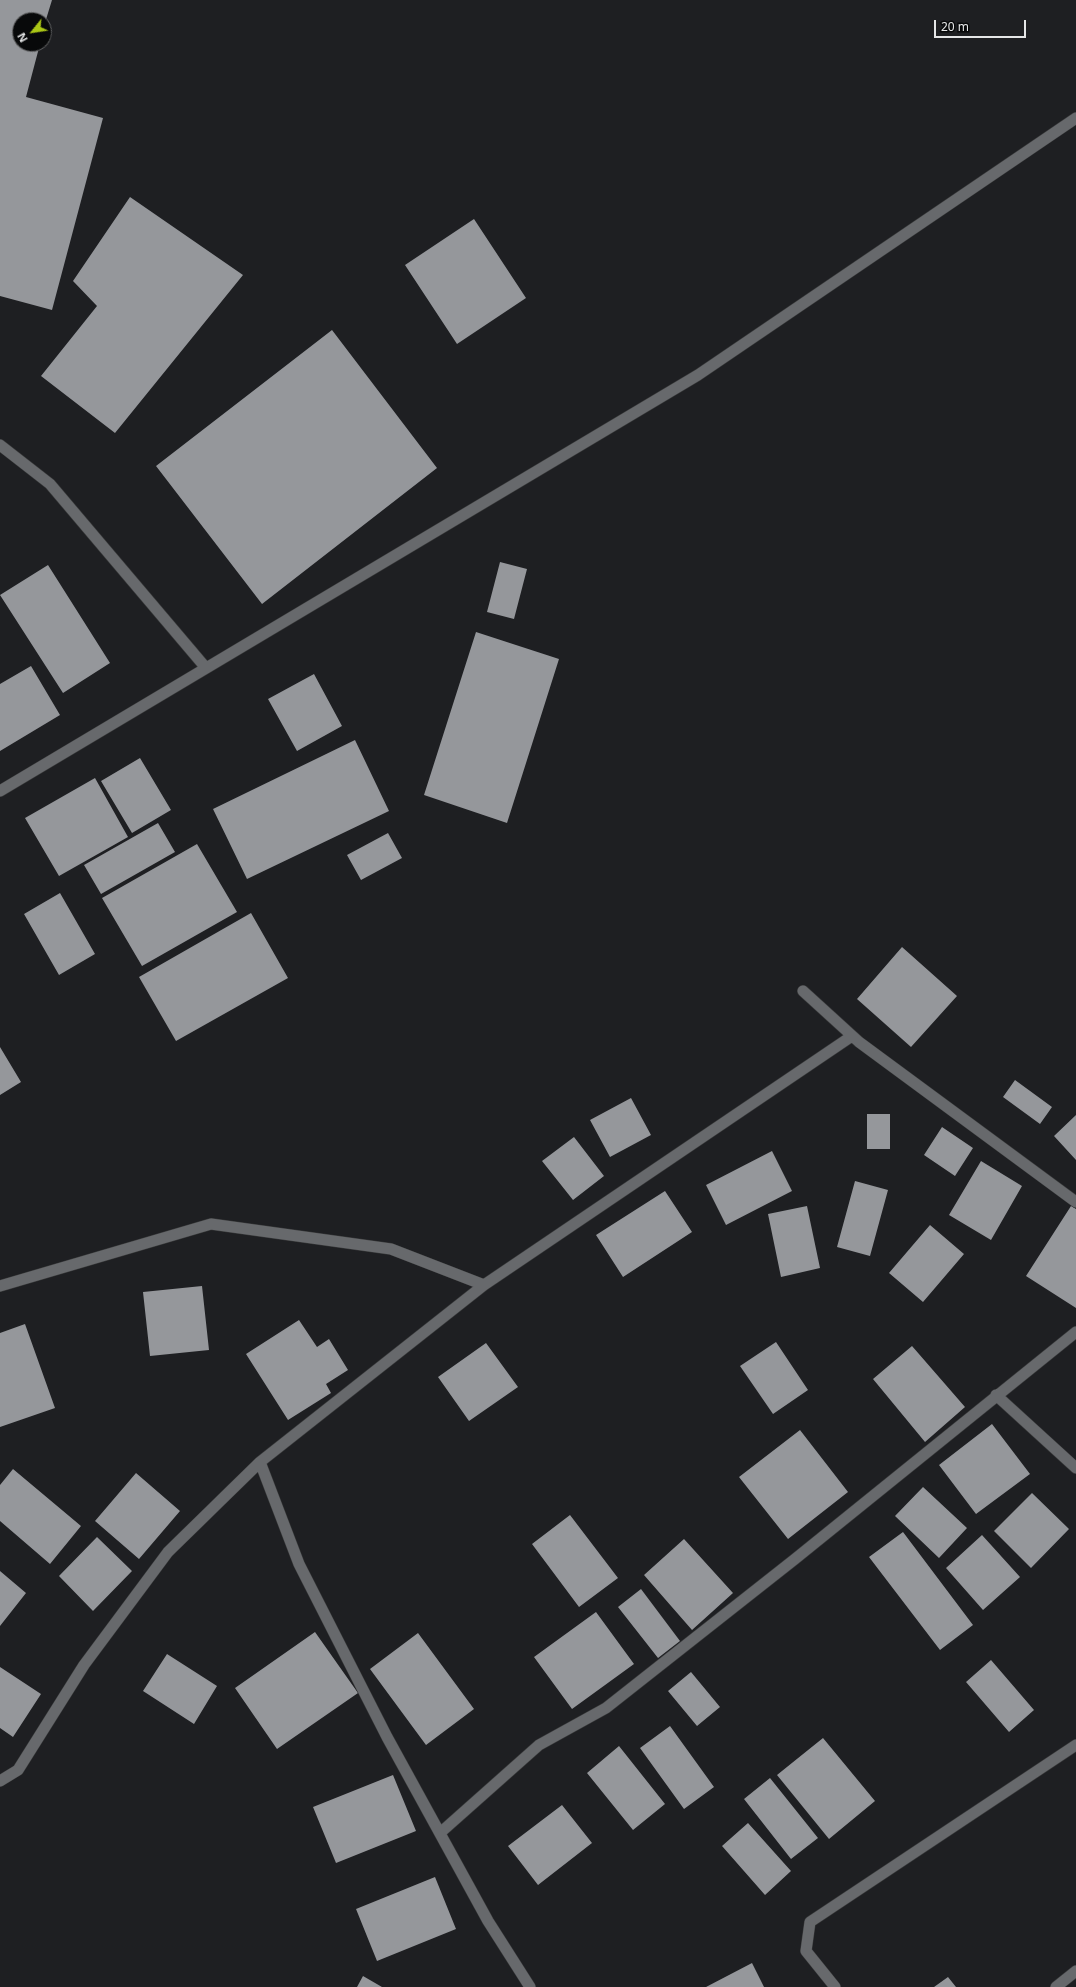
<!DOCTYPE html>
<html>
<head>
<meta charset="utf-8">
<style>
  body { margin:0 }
  #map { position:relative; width:1076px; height:1987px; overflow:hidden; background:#1e1f22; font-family:"Noto Sans",sans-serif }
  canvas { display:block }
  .north { position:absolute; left:12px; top:12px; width:40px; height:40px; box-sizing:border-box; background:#08090a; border:1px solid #606162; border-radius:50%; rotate:240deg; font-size:11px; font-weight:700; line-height:16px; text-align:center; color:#e5e6e7 }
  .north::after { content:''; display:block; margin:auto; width:14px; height:18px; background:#abc716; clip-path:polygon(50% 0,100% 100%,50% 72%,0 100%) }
  .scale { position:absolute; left:934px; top:20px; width:92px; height:18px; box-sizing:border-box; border:2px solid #e5e6e7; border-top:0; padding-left:5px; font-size:12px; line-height:14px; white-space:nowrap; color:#e5e6e7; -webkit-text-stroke:3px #08090a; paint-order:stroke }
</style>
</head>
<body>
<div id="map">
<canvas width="1076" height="1987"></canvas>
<div class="north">N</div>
<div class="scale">20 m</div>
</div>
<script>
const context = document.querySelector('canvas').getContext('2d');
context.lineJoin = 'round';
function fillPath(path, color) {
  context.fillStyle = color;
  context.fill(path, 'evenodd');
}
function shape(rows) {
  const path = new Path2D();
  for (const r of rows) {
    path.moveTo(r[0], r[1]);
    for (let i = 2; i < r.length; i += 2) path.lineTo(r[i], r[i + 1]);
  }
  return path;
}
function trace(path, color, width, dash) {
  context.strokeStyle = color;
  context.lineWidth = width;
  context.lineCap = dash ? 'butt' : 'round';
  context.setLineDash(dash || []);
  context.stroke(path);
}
const building = shape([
  [0,0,52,0,44,26,44,20,20,20,20,44,40,44,26,97,103,118,52,310,0,296],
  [130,197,243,275,115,433,41,376,97,306,73,281],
  [474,219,526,298,457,344,405,265],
  [332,330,437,468,262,604,156,466],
  [500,562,527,569,514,619,487,612],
  [48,565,110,663,63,693,0,595],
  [476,632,559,659,507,823,424,795],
  [31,666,60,715,0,751,0,684],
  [314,674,342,726,297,751,268,699],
  [355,740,389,811,247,879,213,809],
  [140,758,171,810,132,833,101,781],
  [95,778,128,837,59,876,25,818],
  [158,823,175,852,101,894,84,865],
  [388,833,402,858,361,880,347,855],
  [197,844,237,912,142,966,102,898],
  [60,893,95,954,59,975,24,914],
  [251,913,288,978,176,1041,139,977],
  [902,947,957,996,911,1047,857,999],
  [0,1047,21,1082,0,1095],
  [1015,1080,1052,1107,1040,1124,1003,1097],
  [631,1098,651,1135,610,1157,590,1120],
  [867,1114,890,1114,890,1149,867,1149],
  [1076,1115,1076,1160,1054,1136],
  [942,1127,973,1148,955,1176,924,1155],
  [574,1137,604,1176,573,1200,542,1161],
  [772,1151,792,1191,726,1225,706,1185],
  [981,1161,1022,1186,991,1240,949,1215],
  [855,1181,888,1190,870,1256,837,1247],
  [665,1191,692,1232,623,1277,596,1235],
  [807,1206,820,1268,781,1277,768,1214],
  [1071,1206,1076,1209,1076,1308,1026,1276],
  [930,1225,964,1254,923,1302,889,1273],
  [202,1286,209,1350,150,1356,143,1292],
  [299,1320,317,1347,329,1339,348,1370,326,1384,331,1393,288,1420,246,1354],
  [25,1324,55,1408,0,1427,0,1333],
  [776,1342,808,1390,773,1414,740,1366],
  [486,1343,518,1387,469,1421,438,1377],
  [912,1346,965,1407,925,1442,873,1379],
  [992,1424,1030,1474,976,1514,939,1465],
  [800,1430,848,1492,788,1539,739,1477],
  [13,1469,81,1526,50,1564,0,1521,0,1485],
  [136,1473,180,1511,139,1559,95,1521],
  [923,1487,967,1528,939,1558,895,1516],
  [1032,1493,1069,1529,1031,1568,994,1531],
  [570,1515,618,1578,579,1607,532,1544],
  [903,1532,973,1625,940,1650,869,1557],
  [982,1535,1020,1577,983,1610,946,1568],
  [97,1537,132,1571,93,1611,59,1576],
  [684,1539,733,1593,692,1630,644,1575],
  [0,1571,26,1593,0,1626],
  [641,1589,680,1641,658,1658,618,1607],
  [596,1612,634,1664,572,1709,534,1657],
  [315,1632,358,1693,277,1749,235,1688],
  [418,1633,474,1709,426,1745,370,1669],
  [167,1654,217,1686,194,1724,143,1691],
  [991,1660,1034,1710,1009,1732,966,1682],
  [0,1667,41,1694,13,1737,0,1728],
  [691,1672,720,1707,697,1726,668,1691],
  [670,1726,714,1787,684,1809,640,1748],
  [823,1738,875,1801,829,1839,777,1775],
  [619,1746,665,1804,633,1830,587,1773],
  [393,1775,416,1831,336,1863,313,1807],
  [770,1778,818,1838,791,1859,744,1799],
  [562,1805,592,1843,538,1885,508,1846],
  [748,1823,791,1871,765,1895,722,1846],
  [435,1877,456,1929,377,1961,356,1909],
  [752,1963,764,1987,706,1987],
  [363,1976,382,1987,357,1987],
  [948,1977,956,1987,934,1987]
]);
const minor = shape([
  [0,445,50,484,206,668],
  [0,791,698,375,1076,118],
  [803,991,859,1042,1076,1202],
  [0,1286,211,1224,391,1249,484,1285],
  [996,1395,1076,1468],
  [260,1462,299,1564,387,1737,488,1921,530,1987],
  [0,1781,18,1770,84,1665,168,1552,260,1462,484,1285,852,1036],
  [440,1833,539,1745,606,1708,795,1559,1076,1332],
  [835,1987,806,1951,810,1922,1076,1745],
  [1056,1987,1076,1971]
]);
fillPath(building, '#95979b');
trace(minor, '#393a3b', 12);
trace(minor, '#67696c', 11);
</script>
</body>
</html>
